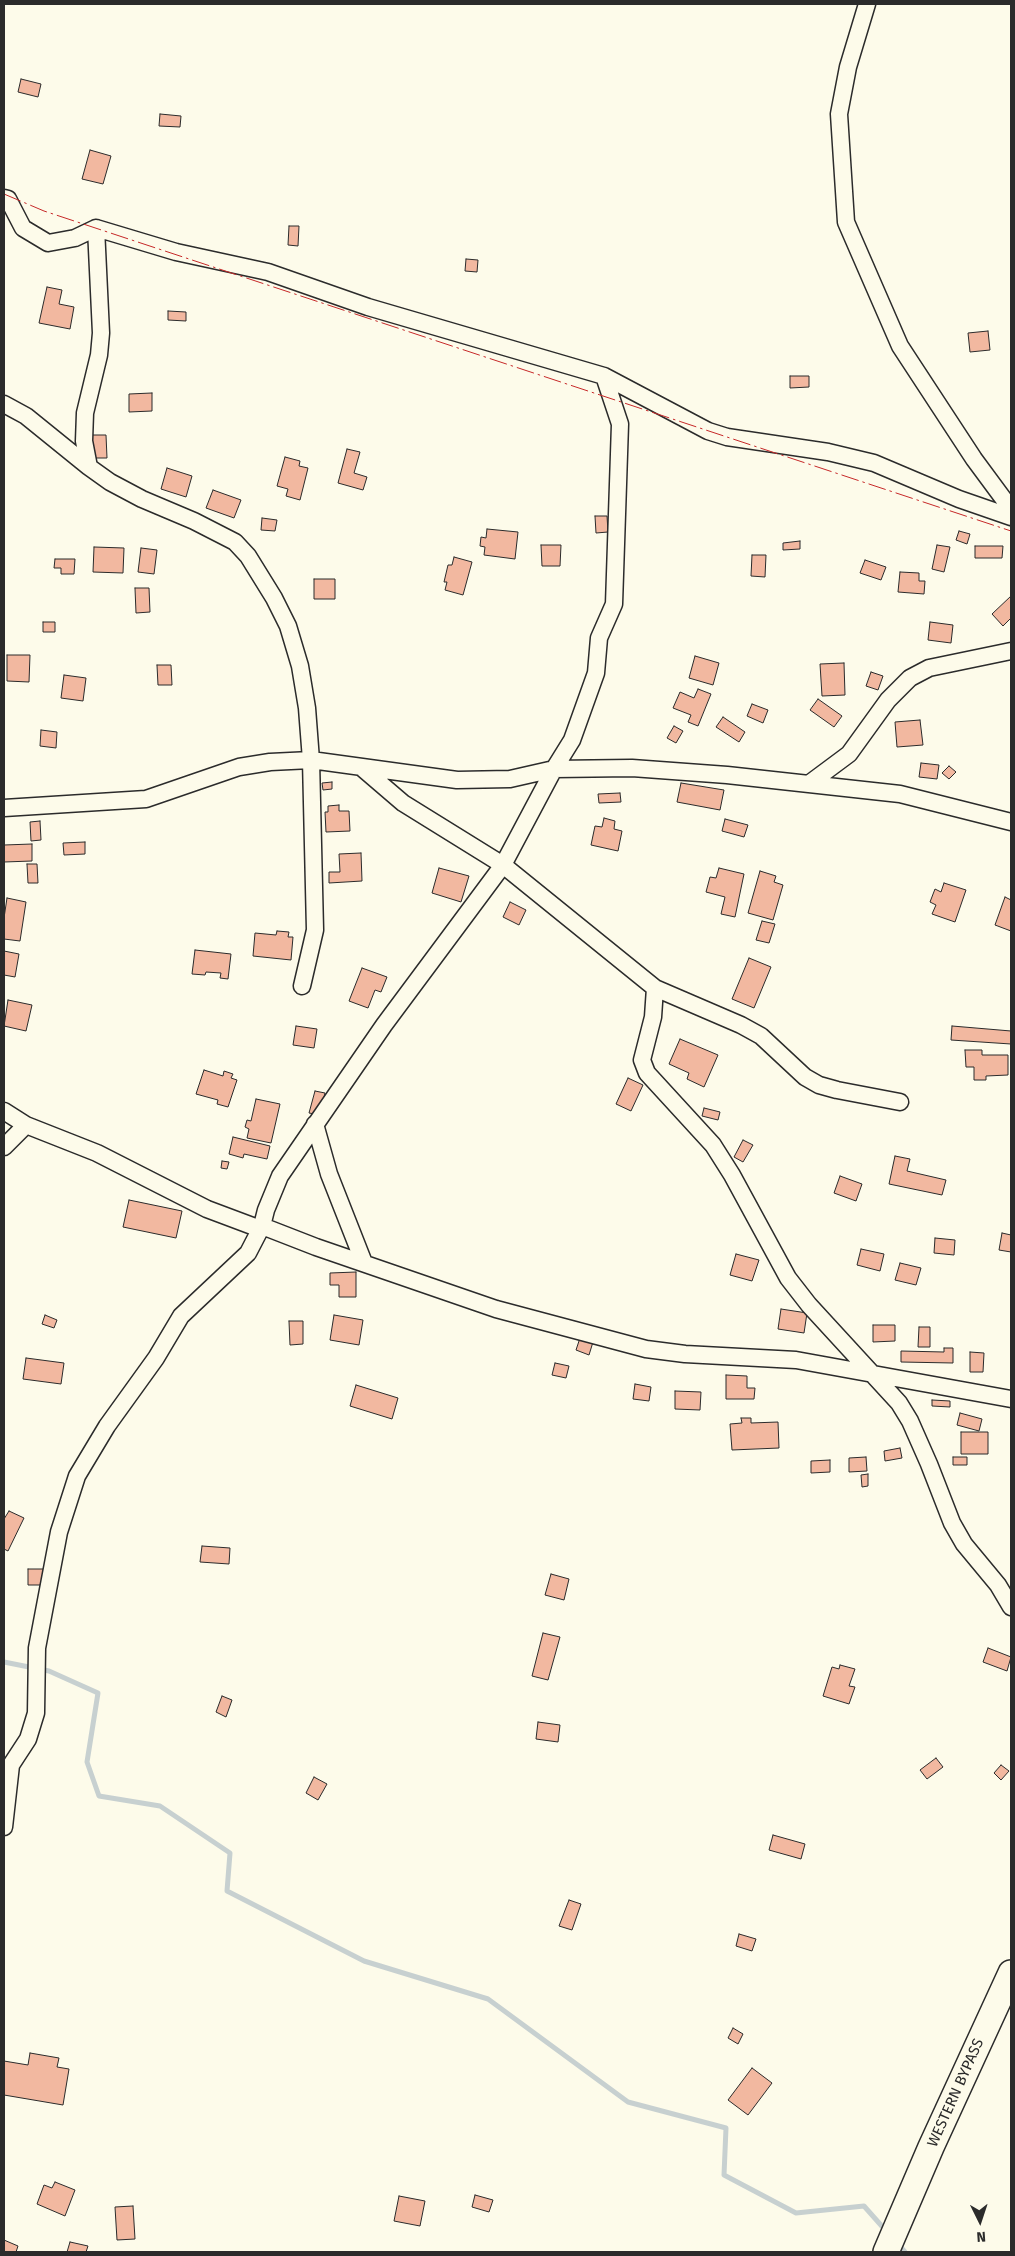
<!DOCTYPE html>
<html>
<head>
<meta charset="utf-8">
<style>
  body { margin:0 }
  #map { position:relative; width:1015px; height:2256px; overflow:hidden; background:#fdfbea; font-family:"Fira Sans",sans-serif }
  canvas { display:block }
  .frame { position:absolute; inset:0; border:5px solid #2b2b2b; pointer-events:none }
  .north { position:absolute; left:955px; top:2196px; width:50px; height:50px; -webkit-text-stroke:4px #fdfbea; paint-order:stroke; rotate:176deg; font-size:14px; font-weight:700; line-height:20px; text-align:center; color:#2b2b2b }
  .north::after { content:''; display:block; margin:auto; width:18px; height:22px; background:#2b2b2b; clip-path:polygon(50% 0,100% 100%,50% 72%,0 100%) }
</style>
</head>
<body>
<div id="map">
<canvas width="1015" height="2256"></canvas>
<div class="frame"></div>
<div class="north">N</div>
</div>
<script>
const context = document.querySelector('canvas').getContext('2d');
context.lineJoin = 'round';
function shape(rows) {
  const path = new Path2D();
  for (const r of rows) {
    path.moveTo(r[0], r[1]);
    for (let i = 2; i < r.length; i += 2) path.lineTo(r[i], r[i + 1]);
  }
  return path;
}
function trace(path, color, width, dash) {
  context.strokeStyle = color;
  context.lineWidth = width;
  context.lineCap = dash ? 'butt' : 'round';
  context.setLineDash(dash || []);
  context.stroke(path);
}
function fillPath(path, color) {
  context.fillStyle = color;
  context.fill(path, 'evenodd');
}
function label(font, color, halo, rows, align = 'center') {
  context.font = font + ' "Fira Sans",sans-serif';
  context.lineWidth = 4;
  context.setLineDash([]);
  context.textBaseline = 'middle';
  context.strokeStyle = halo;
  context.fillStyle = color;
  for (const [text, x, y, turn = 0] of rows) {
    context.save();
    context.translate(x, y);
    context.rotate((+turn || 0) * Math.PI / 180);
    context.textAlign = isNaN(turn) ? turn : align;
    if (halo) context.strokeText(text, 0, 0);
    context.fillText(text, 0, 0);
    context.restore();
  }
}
const stream = shape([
  [4,1662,49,1671,98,1693,87,1762,99,1796,160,1806,230,1853,227,1891,364,1961,488,1999,628,2102,726,2128,724,2175,796,2213,864,2206,887,2232],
  [898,2244,905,2252]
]);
const building = shape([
  [21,79,41,84,38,97,18,92,21,79],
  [160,114,181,116,180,127,159,126,160,114],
  [90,150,111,156,103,184,82,179,90,150],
  [289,226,299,226,298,246,288,245,289,226],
  [466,259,478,260,477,272,465,271,466,259],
  [47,287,62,290,59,304,74,307,70,329,39,323,47,287],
  [168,311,186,312,186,321,168,320,168,311],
  [988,331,990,350,970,352,968,333,988,331],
  [790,376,809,376,809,387,790,388,790,376],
  [152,393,152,411,129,412,129,394,152,393],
  [92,435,106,435,107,458,93,458,92,435],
  [347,449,360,452,354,473,367,477,363,490,338,483,347,449],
  [285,457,300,461,299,466,308,468,300,500,286,496,288,489,277,486,285,457],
  [167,468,192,476,186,497,161,489,167,468],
  [213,490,241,500,234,518,206,508,213,490],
  [595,516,607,516,608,532,596,533,595,516],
  [262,518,277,520,275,531,261,530,262,518],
  [487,529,518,532,515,559,484,555,485,547,480,546,481,537,486,538,487,529],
  [959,531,970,534,967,544,956,540,959,531],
  [800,541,800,549,783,550,783,543,800,541],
  [541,545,561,545,560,566,542,566,541,545],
  [937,545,950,547,944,572,932,569,937,545],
  [975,546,1003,546,1002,558,975,558,975,546],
  [94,547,124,548,123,573,93,572,94,547],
  [141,548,157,550,154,574,138,572,141,548],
  [752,555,766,555,765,577,751,576,752,555],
  [454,557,472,562,463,595,445,590,447,582,444,582,448,565,452,565,454,557],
  [55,559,75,559,74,574,61,574,61,568,54,568,55,559],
  [865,560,886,567,881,580,860,573,865,560],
  [900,572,919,573,919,581,925,581,924,594,898,592,900,572],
  [314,579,335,579,335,599,314,599,314,579],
  [135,588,149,588,150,612,136,613,135,588],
  [1011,596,1011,618,1003,626,992,614,1011,596],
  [43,622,55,622,55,632,43,632,43,622],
  [930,622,953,625,951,643,928,640,930,622],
  [7,655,30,655,29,682,7,681,7,655],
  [695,656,719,663,713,685,689,678,695,656],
  [844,663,845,695,822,696,820,664,844,663],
  [157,665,171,665,172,685,158,685,157,665],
  [871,672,883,676,878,690,866,686,871,672],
  [64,675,86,678,83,701,61,698,64,675],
  [698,689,711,694,698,726,688,722,691,715,673,708,680,692,694,698,698,689],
  [818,699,842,716,834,727,810,710,818,699],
  [752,704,768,710,763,723,747,716,752,704],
  [723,717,745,732,739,742,716,727,723,717],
  [920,720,923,745,897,747,895,722,920,720],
  [674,726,683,731,676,743,667,738,674,726],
  [41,730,57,732,56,748,40,746,41,730],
  [921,763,939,765,937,779,919,777,921,763],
  [949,766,956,772,949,779,942,773,949,766],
  [332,782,332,789,323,790,322,783,332,782],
  [681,783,724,790,720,810,677,802,681,783],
  [620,793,621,802,599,803,598,794,620,793],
  [339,805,339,811,349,811,350,831,326,832,325,812,328,812,328,806,339,805],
  [604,818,615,821,614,829,622,831,618,851,591,845,595,826,602,827,604,818],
  [725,819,748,825,744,837,722,831,725,819],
  [40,821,41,840,31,841,30,822,40,821],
  [85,842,85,854,64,855,63,843,85,842],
  [32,844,32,861,4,862,4,845,32,844],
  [361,853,362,881,329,883,329,872,340,872,339,854,361,853],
  [27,864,37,864,38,883,28,883,27,864],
  [439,868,469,876,461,902,432,893,439,868],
  [719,868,744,874,735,917,721,914,725,897,706,892,710,877,716,878,719,868],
  [760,871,776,876,774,882,783,885,773,920,748,913,760,871],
  [944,883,966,890,955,922,932,914,936,905,930,902,935,889,941,892,944,883],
  [1005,897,1011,900,1011,931,995,925,1005,897],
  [7,898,26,902,20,941,4,939,4,918,7,898],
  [510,902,526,910,519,925,503,917,510,902],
  [762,921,775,924,769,943,756,940,762,921],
  [277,931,289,932,288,937,293,937,291,960,253,956,255,933,276,935,277,931],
  [195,950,231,954,228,979,220,978,221,973,206,972,205,975,192,974,195,950],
  [4,951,19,954,15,977,4,975,4,951],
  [749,958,771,967,754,1008,732,999,749,958],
  [362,968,387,977,381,992,375,990,368,1008,349,1001,362,968],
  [8,1000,32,1005,26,1031,4,1026,8,1000],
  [296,1026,317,1029,314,1048,293,1045,296,1026],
  [952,1026,1011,1031,1011,1044,951,1040,952,1026],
  [680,1039,718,1055,704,1087,687,1079,689,1073,669,1064,680,1039],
  [965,1050,982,1050,982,1055,1008,1055,1008,1075,986,1076,986,1080,974,1080,974,1067,966,1067,965,1050],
  [204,1070,223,1076,224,1071,233,1074,231,1078,237,1080,228,1107,217,1104,218,1100,196,1094,204,1070],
  [628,1078,643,1085,631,1111,616,1104,628,1078],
  [315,1091,325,1093,320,1115,309,1113,315,1091],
  [256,1099,280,1104,271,1143,247,1138,249,1129,245,1127,247,1120,251,1121,256,1099],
  [704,1108,720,1112,718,1120,702,1116,704,1108],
  [233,1137,270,1146,267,1159,244,1154,243,1158,229,1154,233,1137],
  [743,1140,753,1145,743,1162,734,1157,743,1140],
  [895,1156,910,1159,907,1171,946,1180,942,1195,889,1184,895,1156],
  [222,1161,229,1162,227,1169,221,1168,222,1161],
  [840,1176,862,1184,856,1201,834,1193,840,1176],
  [129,1200,182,1211,176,1238,123,1227,129,1200],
  [1002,1233,1011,1235,1011,1252,999,1250,1002,1233],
  [935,1238,955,1240,954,1255,934,1253,935,1238],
  [861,1249,884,1254,880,1271,857,1265,861,1249],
  [736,1254,759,1260,752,1281,730,1275,736,1254],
  [900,1263,921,1268,916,1285,895,1280,900,1263],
  [356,1272,356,1297,339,1297,339,1285,330,1285,330,1273,356,1272],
  [781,1309,807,1313,804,1333,778,1329,781,1309],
  [45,1315,57,1320,54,1328,42,1324,45,1315],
  [334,1315,363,1320,359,1345,330,1340,334,1315],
  [289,1321,303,1321,303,1344,290,1345,289,1321],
  [873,1325,895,1325,895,1341,873,1342,873,1325],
  [919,1327,930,1327,930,1347,918,1347,919,1327],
  [580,1338,593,1342,589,1355,576,1350,580,1338],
  [944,1348,953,1348,953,1363,901,1362,901,1351,944,1352,944,1348],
  [970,1352,984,1353,983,1372,970,1372,970,1352],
  [26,1358,64,1363,61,1384,23,1379,26,1358],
  [555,1363,569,1366,566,1378,552,1375,555,1363],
  [726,1375,747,1376,747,1388,755,1388,754,1399,726,1399,726,1375],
  [635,1384,651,1387,649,1401,633,1399,635,1384],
  [356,1385,398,1398,392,1419,350,1406,356,1385],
  [675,1391,701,1392,700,1410,675,1409,675,1391],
  [932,1400,950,1401,950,1407,932,1406,932,1400],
  [960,1413,982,1419,979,1431,957,1425,960,1413],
  [741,1418,751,1418,751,1423,778,1422,779,1448,732,1450,730,1424,742,1423,741,1418],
  [961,1432,988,1432,988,1454,961,1454,961,1432],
  [900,1448,902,1458,885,1461,884,1451,900,1448],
  [866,1457,867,1471,849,1472,849,1458,866,1457],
  [953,1457,967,1457,967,1465,953,1465,953,1457],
  [830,1460,830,1472,811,1473,811,1461,830,1460],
  [868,1474,868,1486,862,1487,861,1475,868,1474],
  [9,1511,24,1518,8,1551,4,1549,4,1519,9,1511],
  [202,1546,230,1548,229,1564,200,1562,202,1546],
  [28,1569,48,1569,48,1585,28,1585,28,1569],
  [551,1574,569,1579,564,1600,545,1595,551,1574],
  [543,1633,560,1637,548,1680,532,1676,543,1633],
  [988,1648,1011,1657,1007,1671,983,1662,988,1648],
  [840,1665,855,1669,849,1686,855,1687,849,1704,823,1696,832,1667,839,1669,840,1665],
  [222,1696,232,1700,226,1717,216,1712,222,1696],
  [538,1722,560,1725,558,1742,536,1739,538,1722],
  [936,1758,943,1767,927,1779,920,1770,936,1758],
  [1001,1765,1009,1771,1001,1780,994,1773,1001,1765],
  [314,1777,327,1784,318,1800,306,1793,314,1777],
  [773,1835,805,1844,801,1859,769,1850,773,1835],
  [569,1900,581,1904,572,1930,559,1926,569,1900],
  [739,1934,756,1939,752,1951,736,1946,739,1934],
  [733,2028,743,2034,738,2044,728,2038,733,2028],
  [30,2053,59,2058,57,2067,69,2069,63,2105,4,2095,4,2061,28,2065,30,2053],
  [752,2068,772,2083,748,2115,728,2100,752,2068],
  [55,2182,75,2190,65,2216,37,2204,44,2185,52,2188,55,2182],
  [475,2195,493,2200,489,2212,472,2207,475,2195],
  [399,2196,425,2201,420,2226,394,2221,399,2196],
  [133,2206,135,2239,117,2240,115,2207,133,2206],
  [4,2240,18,2246,16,2252,4,2252,4,2240],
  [70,2242,88,2246,86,2252,67,2252,70,2242]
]);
const minor = shape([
  [867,4,848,67,839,114,846,222,900,346,974,459,1011,509],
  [4,198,8,199,23,228,48,243,75,238,96,228,176,252,268,272,368,307,604,376,708,431,727,437,828,452,874,463,959,499,1011,517],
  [96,228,101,333,99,355,85,413,84,441,89,467,110,482,142,499,194,521,235,542,248,556,274,598,288,626,300,666,307,708,311,760,315,930,302,986],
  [4,404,26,416,89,467],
  [361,767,403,803,503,865,655,988,653,1017,642,1060,647,1073,713,1145,732,1175,788,1278,809,1305,899,1403,910,1421,929,1464,952,1523,964,1544,998,1585,1011,1607],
  [810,783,849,754,888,700,910,678,929,668,1011,651],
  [4,808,146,799,239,767,270,762,311,760,457,780,510,779,554,769,632,768,727,775,900,794,1011,822],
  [655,988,741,1025,761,1036,805,1077,819,1085,837,1090,900,1102],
  [4,1111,26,1125,97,1153,207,1209,255,1227,262,1226,316,1247,496,1309,646,1349,685,1354,796,1360,1011,1399],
  [315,1124,329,1174,364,1263],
  [4,1147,26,1125],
  [4,1827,11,1765,28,1739,36,1713,37,1648,59,1532,77,1476,107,1426,156,1358,181,1316,248,1253,262,1226,266,1210,280,1176,384,1025,503,865,554,769,572,740,596,673,599,638,614,604,620,424,604,376]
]);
const primary = shape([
  [886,2252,931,2147,1011,1973]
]);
const power = shape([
  [4,194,44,211,1011,531]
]);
const streetNames = [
  ["WESTERN BYPASS",956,2093,-66]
];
trace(stream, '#c7d0d0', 5);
fillPath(building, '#f2b8a0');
trace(building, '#2b2b2b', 1);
trace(minor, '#2b2b2b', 19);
trace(primary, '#2b2b2b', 28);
trace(minor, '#fdfbea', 16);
trace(primary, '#fdfbea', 25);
trace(power, '#c62828', 1, [18, 4, 2.5, 4]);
label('15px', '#2b2b2b', '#fdfbea', streetNames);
</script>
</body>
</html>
